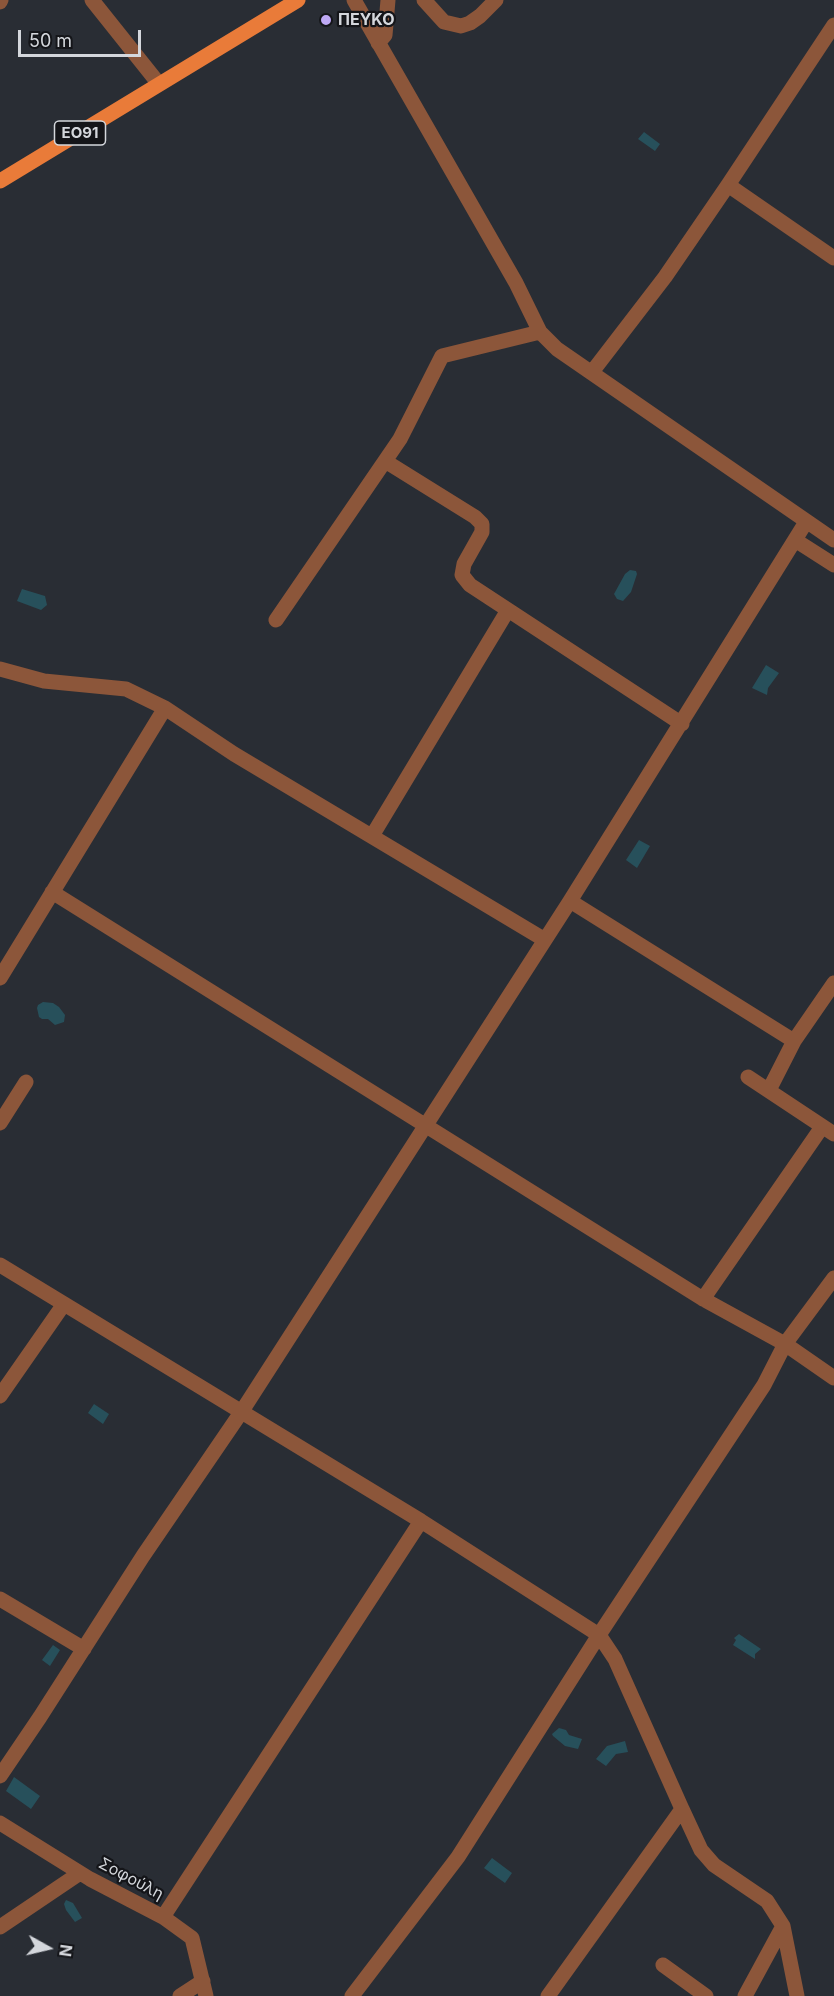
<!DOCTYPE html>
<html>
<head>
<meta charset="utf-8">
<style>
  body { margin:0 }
  #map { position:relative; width:834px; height:1996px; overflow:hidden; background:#292d34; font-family:Inter,sans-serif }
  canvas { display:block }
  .north { position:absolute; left:18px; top:1918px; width:60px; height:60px; -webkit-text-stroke:4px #141519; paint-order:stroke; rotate:98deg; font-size:16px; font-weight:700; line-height:24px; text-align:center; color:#d4d7dc }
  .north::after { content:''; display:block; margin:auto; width:21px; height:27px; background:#d4d7dc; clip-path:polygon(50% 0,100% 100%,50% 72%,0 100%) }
  .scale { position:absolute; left:18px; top:30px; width:123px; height:27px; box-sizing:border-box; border:3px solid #d4d7dc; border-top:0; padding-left:8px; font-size:18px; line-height:21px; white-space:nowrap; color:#d4d7dc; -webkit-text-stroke:4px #141519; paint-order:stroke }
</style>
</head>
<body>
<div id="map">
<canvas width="834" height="1996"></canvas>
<div class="north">N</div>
<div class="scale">50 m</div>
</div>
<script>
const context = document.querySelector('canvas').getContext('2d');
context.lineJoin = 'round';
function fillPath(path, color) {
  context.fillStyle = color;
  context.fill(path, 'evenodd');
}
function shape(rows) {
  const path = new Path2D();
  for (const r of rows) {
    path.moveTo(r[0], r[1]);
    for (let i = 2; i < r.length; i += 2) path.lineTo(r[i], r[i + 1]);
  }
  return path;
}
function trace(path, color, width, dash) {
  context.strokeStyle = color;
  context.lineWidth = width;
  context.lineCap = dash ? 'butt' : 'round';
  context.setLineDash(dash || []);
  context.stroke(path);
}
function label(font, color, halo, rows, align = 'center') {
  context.font = font + ' Inter,sans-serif';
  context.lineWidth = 4.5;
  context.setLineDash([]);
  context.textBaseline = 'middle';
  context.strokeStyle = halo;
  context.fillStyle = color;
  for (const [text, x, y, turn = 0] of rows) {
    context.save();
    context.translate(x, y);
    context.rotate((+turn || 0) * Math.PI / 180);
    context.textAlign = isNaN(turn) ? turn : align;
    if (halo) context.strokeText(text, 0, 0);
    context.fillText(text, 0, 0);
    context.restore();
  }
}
const water = shape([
  [644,132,660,144,655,151,638,139],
  [630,570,636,571,637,574,631,592,623,601,617,599,614,594,625,574],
  [22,589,45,596,47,605,41,610,17,601],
  [766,665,779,673,768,688,767,695,752,688],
  [639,840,650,846,637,868,626,860],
  [43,1002,53,1003,59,1007,65,1015,64,1022,55,1025,48,1019,42,1019,39,1017,37,1008,38,1005],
  [94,1404,109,1414,103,1424,88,1413],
  [739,1634,761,1649,755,1654,755,1659,733,1645,736,1640,734,1638],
  [53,1645,60,1650,50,1666,42,1660],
  [559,1728,566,1730,569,1735,582,1739,578,1749,565,1746,553,1736,552,1734],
  [625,1741,628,1752,616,1754,606,1766,596,1759,607,1746],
  [14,1777,40,1796,31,1809,6,1791],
  [492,1858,512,1873,505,1883,484,1868],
  [66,1900,73,1903,82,1918,75,1922,66,1910,64,1904]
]);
const minor = shape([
  [92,0,159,84],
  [354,0,516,283,540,332,557,349,834,540],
  [424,0,444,22,461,26,470,23,480,16,496,0],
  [0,2,1,0],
  [378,43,385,35,388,0],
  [728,185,834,258],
  [592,372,665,277,728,185,834,25],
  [385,461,475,517,482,524,482,532,464,564,462,575,470,585,682,724],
  [795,540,834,565],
  [276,620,400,439,442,356,540,332],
  [0,669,44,681,126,689,165,708,234,754,545,940],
  [372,836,508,610],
  [52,892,703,1299,785,1344,834,1278],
  [570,901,794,1041],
  [0,978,165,708],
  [748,1077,834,1134],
  [769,1090,794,1041,834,983],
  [0,1123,26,1082],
  [0,1265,421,1521,599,1635,615,1659,682,1809,548,1996],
  [703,1299,822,1127],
  [0,1396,64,1304],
  [0,1599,84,1649],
  [0,1776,40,1717,143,1556,242,1411,570,901,806,522],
  [682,1809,701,1850,714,1865,767,1901,783,1926,745,1996],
  [0,1823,90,1879,163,1917,192,1938,206,1996],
  [163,1917,421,1521],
  [783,1926,797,1996],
  [0,1927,80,1873],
  [663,1965,706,1996],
  [180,1996,203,1981],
  [352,1996,458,1857,599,1635,764,1385,785,1344,834,1378]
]);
const major = shape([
  [0,181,298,0]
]);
const markers = [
  [326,20,6,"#bea9f5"]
];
const shields = [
  [80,133,51]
];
const shieldNames = [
  ["ΕΟ91",80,133]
];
const poiNames = [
  ["ΠΕΥΚΟ",338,20]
];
const streetNames = [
  ["Σοφούλη",131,1879,28]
];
fillPath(water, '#27505b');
trace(minor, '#8c563a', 15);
trace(major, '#e97b39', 15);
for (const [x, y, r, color] of markers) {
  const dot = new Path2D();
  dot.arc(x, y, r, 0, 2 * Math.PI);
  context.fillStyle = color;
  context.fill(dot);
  trace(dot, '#141519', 2);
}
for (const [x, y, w] of shields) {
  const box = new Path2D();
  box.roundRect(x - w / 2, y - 12, w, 24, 4.5);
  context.fillStyle = '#141519';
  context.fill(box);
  trace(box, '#d4d7dc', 1.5);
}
label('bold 15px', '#d4d7dc', null, shieldNames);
label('bold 16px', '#d4d7dc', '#141519', poiNames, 'left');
label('16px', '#d4d7dc', '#141519', streetNames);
</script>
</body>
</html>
